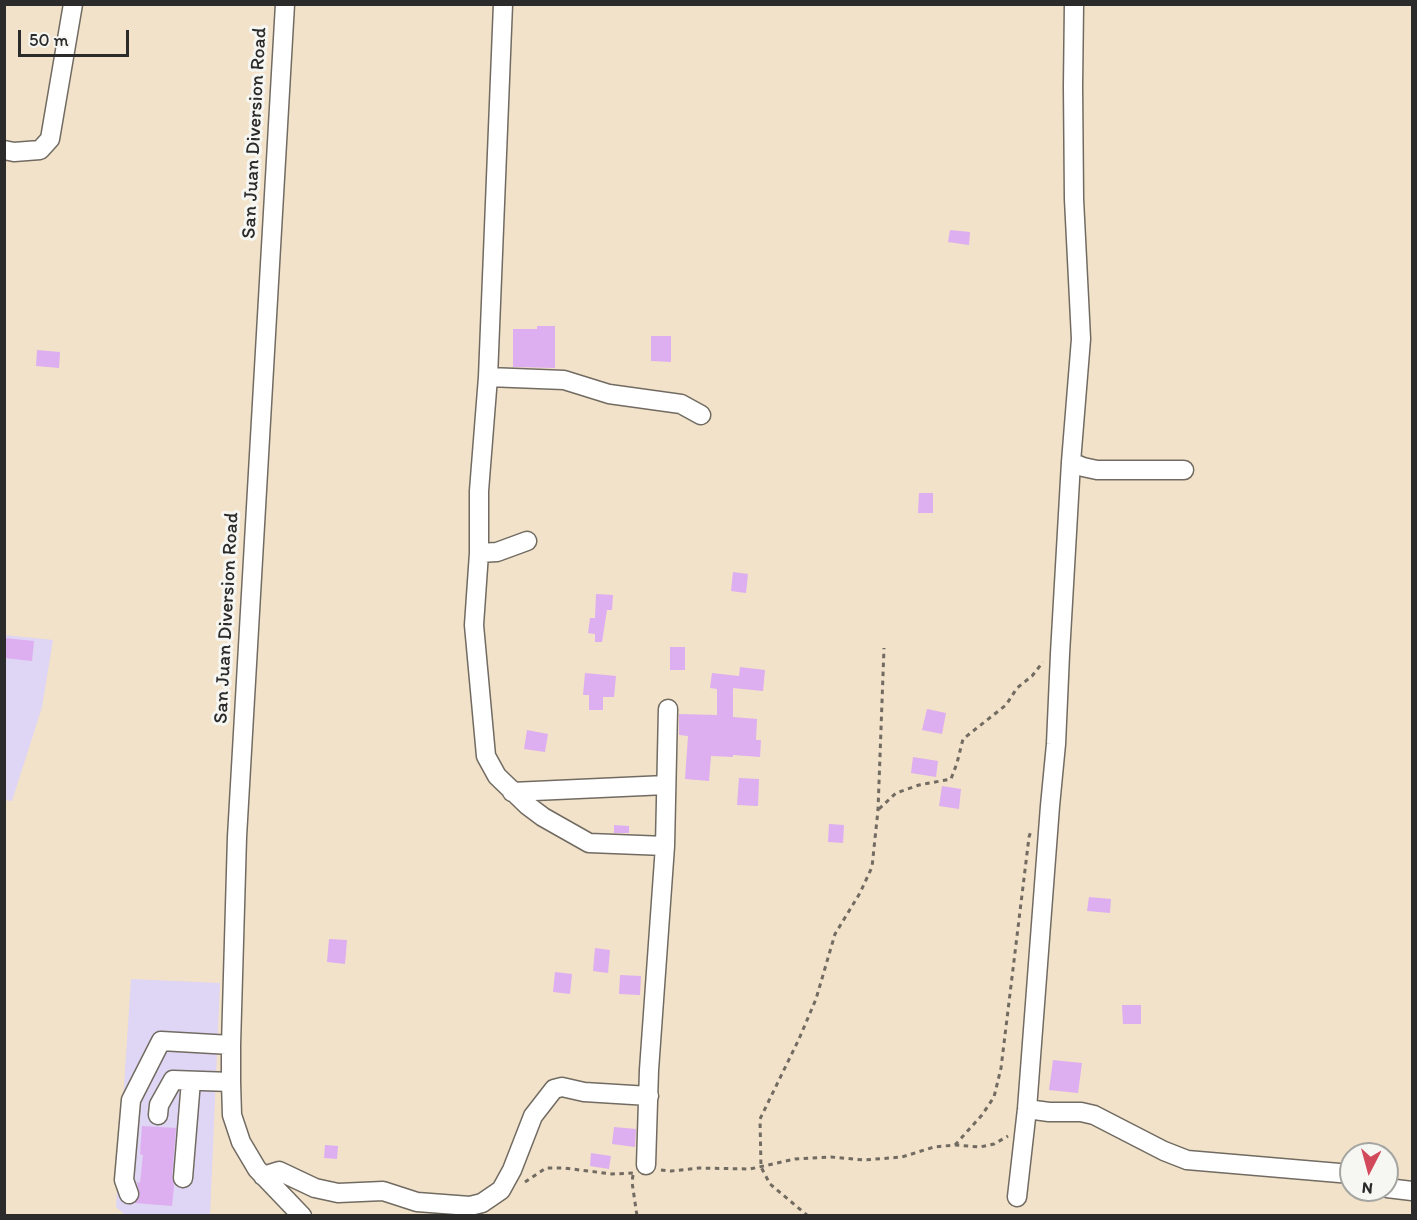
<!DOCTYPE html>
<html>
<head>
<meta charset="utf-8">
<style>
  body { margin:0 }
  #map { position:relative; width:1417px; height:1220px; overflow:hidden; background:#f2e2c9; font-family:Itim,sans-serif }
  canvas { display:block }
  .frame { position:absolute; inset:0; border:6px solid #2b2b2b; pointer-events:none }
  .north { position:absolute; left:1339px; top:1142px; width:60px; height:60px; box-sizing:border-box; background:#f6f6f2; border:2px solid #a5a5a2; border-radius:50%; rotate:186deg; font-size:16px; font-weight:700; line-height:24px; text-align:center; color:#2b2b2b }
  .north::after { content:''; display:block; margin:auto; width:21px; height:27px; background:#d1495b; clip-path:polygon(50% 0,100% 100%,50% 72%,0 100%) }
  .scale { position:absolute; left:18px; top:30px; width:111px; height:27px; box-sizing:border-box; border:3px solid #2b2b2b; border-top:0; padding-left:8px; font-size:18px; line-height:21px; white-space:nowrap; color:#2b2b2b; -webkit-text-stroke:4px #f6f6f2; paint-order:stroke }
</style>
</head>
<body>
<div id="map">
<canvas width="1417" height="1220"></canvas>
<div class="frame"></div>
<div class="north">N</div>
<div class="scale">50 m</div>
</div>
<script>
const context = document.querySelector('canvas').getContext('2d');
context.lineJoin = 'round';
function fillPath(path, color) {
  context.fillStyle = color;
  context.fill(path, 'evenodd');
}
function shape(rows) {
  const path = new Path2D();
  for (const r of rows) {
    path.moveTo(r[0], r[1]);
    for (let i = 2; i < r.length; i += 2) path.lineTo(r[i], r[i + 1]);
  }
  return path;
}
function trace(path, color, width, dash) {
  context.strokeStyle = color;
  context.lineWidth = width;
  context.lineCap = dash ? 'butt' : 'round';
  context.setLineDash(dash || []);
  context.stroke(path);
}
function label(font, color, halo, rows, align = 'center') {
  context.font = font + ' Itim,sans-serif';
  context.lineWidth = 6;
  context.setLineDash([]);
  context.textBaseline = 'middle';
  context.strokeStyle = halo;
  context.fillStyle = color;
  for (const [text, x, y, turn = 0] of rows) {
    context.save();
    context.translate(x, y);
    context.rotate((+turn || 0) * Math.PI / 180);
    context.textAlign = isNaN(turn) ? turn : align;
    if (halo) context.strokeText(text, 0, 0);
    context.fillText(text, 0, 0);
    context.restore();
  }
}
const built = shape([
  [5,635,53,640,42,707,12,801,5,800],
  [131,979,220,983,210,1215,125,1215,116,1207]
]);
const building = shape([
  [950,230,970,232,969,245,948,242],
  [537,326,555,326,555,368,513,367,513,329,537,329],
  [651,336,671,336,671,362,651,361],
  [37,350,60,352,59,368,36,366],
  [919,493,933,493,933,513,918,513],
  [733,572,748,574,746,593,731,591],
  [596,594,613,595,612,610,607,610,602,642,595,642,595,634,588,633,590,618,595,618],
  [4,638,34,641,32,661,4,658],
  [670,647,685,647,685,670,670,670],
  [740,667,765,670,763,691,733,688,733,717,757,719,756,740,761,740,760,757,733,755,733,757,711,756,709,781,685,779,688,736,679,735,679,714,717,715,717,689,710,688,712,673,739,676],
  [585,673,616,676,614,697,603,697,603,710,589,710,589,695,583,695],
  [927,709,946,713,942,734,922,730],
  [527,730,548,734,545,752,524,749],
  [913,757,938,761,936,777,911,773],
  [739,778,759,779,758,806,737,805],
  [942,786,961,789,959,809,939,806],
  [829,824,844,825,843,843,828,842],
  [614,825,629,826,629,833,614,833],
  [1089,897,1111,899,1110,913,1087,911],
  [329,939,347,940,345,964,327,962],
  [595,948,610,950,608,973,593,971],
  [555,972,572,974,570,994,553,992],
  [620,975,641,976,640,995,619,994],
  [1122,1005,1141,1005,1141,1024,1123,1024],
  [1053,1060,1082,1063,1078,1093,1049,1090],
  [142,1126,176,1128,172,1177,174,1186,172,1206,135,1203,140,1195,137,1182,140,1183,143,1155,140,1154],
  [614,1127,636,1129,635,1147,612,1144],
  [325,1145,338,1146,337,1159,324,1158],
  [591,1153,611,1156,609,1169,590,1166]
]);
const path = shape([
  [879,809,896,793,919,785,951,779,957,763,963,739,1006,705,1017,688,1032,676,1043,662],
  [955,1145,982,1115,994,1097,1001,1068,1029,837,1031,831],
  [661,1170,671,1171,699,1168,750,1169,795,1159,831,1157,864,1160,902,1157,934,1147,955,1145,980,1147,994,1144,1008,1136],
  [633,1175,632,1182,637,1216],
  [525,1182,546,1168,564,1168,612,1174,633,1173],
  [808,1216,770,1184,761,1167,760,1119,799,1039,816,999,835,934,860,893,872,867,878,810,884,648]
]);
const minor = shape([
  [285,4,237,837,231,1045,231,1082,232,1115,241,1142,257,1169,302,1216],
  [503,4,488,377,479,491,479,553,474,625,486,756,497,776,527,805,543,817,589,843,665,846],
  [4,150,14,152,40,150,50,139,73,4],
  [488,377,564,380,609,394,681,404,701,415],
  [1071,462,1083,467,1097,470,1184,470],
  [479,553,497,552,527,541],
  [512,792,666,785],
  [1027,1109,1049,1112,1081,1112,1094,1115,1164,1151,1187,1160,1351,1174],
  [158,1115,159,1105,173,1080,231,1082],
  [646,1165,649,1070,665,846,668,709],
  [263,1176,279,1171,315,1188,338,1193,383,1191,417,1202,470,1206,482,1203,501,1190,512,1170,533,1116,554,1089,562,1087,584,1092,649,1096],
  [183,1178,191,1081],
  [1387,1188,1412,1191],
  [129,1194,124,1180,131,1100,161,1041,231,1045],
  [1017,1197,1027,1109,1050,806,1056,744,1060,654,1071,462,1081,339,1074,199,1073,86,1074,4]
]);
const streetNames = [
  ["San Juan Diversion Road",255,133,-87],
  ["San Juan Diversion Road",227,618,-87]
];
fillPath(built, '#dfd5f5');
fillPath(building, '#ddaef0');
trace(minor, '#716b62', 21);
trace(path, '#716b62', 3, [4.5, 4.5]);
trace(minor, '#fff', 18);
label('20px', '#2b2b2b', '#f6f6f2', streetNames);
</script>
</body>
</html>
